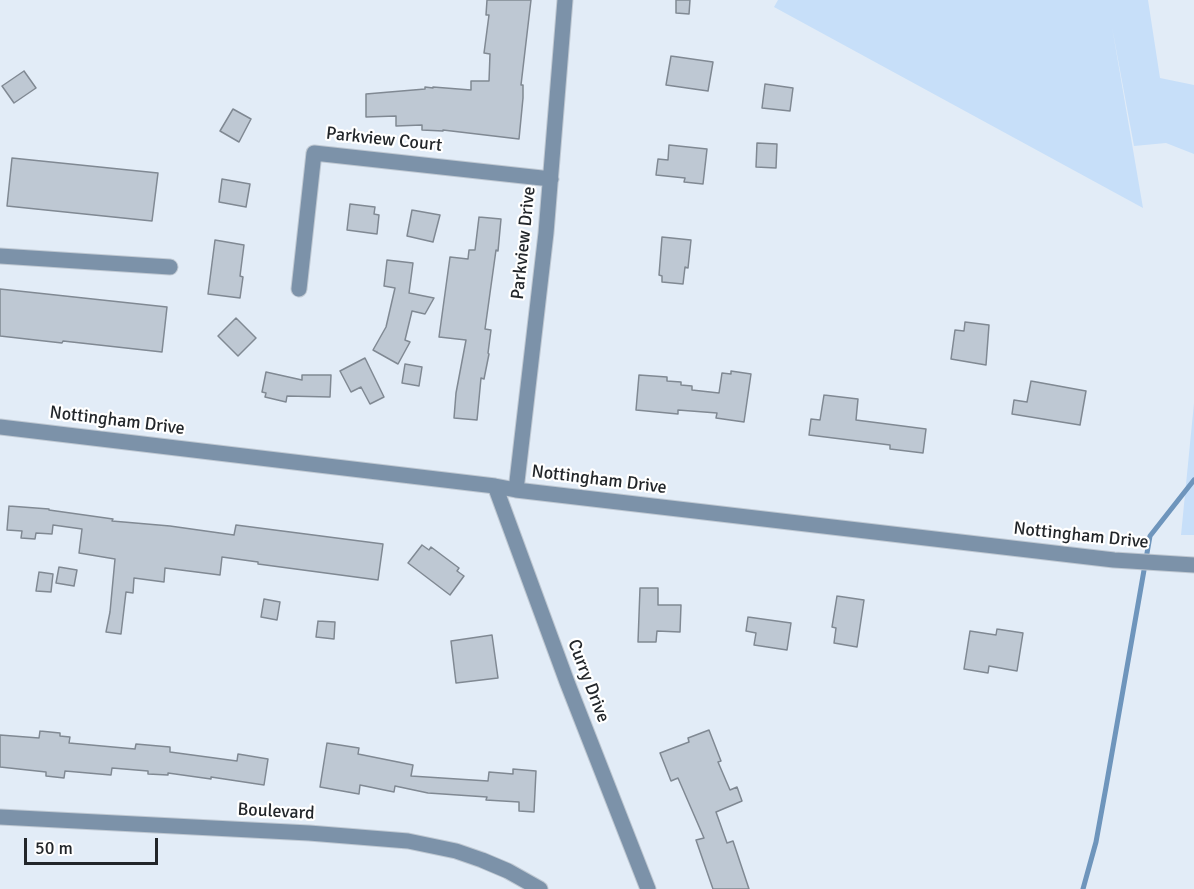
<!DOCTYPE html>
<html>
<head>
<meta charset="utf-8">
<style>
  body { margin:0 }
  #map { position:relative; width:1194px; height:889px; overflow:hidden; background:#e2ecf7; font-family:Signika,sans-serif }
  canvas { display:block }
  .scale { position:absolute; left:24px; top:838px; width:134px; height:27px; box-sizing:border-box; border:3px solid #22262a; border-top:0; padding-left:8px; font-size:18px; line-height:21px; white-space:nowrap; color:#22262a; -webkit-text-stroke:4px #fff; paint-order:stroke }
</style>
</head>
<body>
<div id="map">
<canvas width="1194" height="889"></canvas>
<div class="scale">50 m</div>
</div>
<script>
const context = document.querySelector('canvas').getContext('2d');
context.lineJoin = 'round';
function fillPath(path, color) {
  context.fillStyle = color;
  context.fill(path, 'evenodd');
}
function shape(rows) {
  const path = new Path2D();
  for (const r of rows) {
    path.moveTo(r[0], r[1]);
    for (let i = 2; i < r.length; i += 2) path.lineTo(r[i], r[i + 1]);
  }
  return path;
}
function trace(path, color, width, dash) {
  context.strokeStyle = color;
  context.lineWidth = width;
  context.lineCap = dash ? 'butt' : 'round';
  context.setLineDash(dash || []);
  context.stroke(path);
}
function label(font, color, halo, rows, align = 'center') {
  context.font = font + ' Signika,sans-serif';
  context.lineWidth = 4.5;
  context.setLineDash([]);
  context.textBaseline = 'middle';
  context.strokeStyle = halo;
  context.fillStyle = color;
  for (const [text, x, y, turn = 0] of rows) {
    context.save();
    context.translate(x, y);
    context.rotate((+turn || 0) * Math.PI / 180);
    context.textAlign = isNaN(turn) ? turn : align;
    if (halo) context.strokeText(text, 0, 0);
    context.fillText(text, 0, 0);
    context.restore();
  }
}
const green = shape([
  [778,0,1148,0,1160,78,1194,85,1194,154,1166,143,1134,146,1112,27,1143,208,774,7],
  [1194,403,1194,535,1181,535]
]);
const stream = shape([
  [1083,889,1096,842,1106,787,1150,536,1194,480]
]);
const building = shape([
  [487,0,531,0,521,85,523,85,523,98,519,139,443,130,443,131,422,130,422,125,396,126,396,116,366,117,366,94,425,89,425,87,433,88,433,87,471,90,471,81,489,81,490,54,484,53,489,15,486,15,487,0],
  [676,0,690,0,689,14,676,13,676,0],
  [671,56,713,62,708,91,666,85,671,56],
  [24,71,36,88,14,103,2,86,24,71],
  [765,84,793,88,790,111,762,108,765,84],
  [233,109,251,119,239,142,220,131,233,109],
  [757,143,777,144,776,168,756,167,757,143],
  [669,145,707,149,703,184,684,182,685,178,656,175,658,159,668,160,669,145],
  [12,158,158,173,152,221,7,206,12,158],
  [222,179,250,184,246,207,219,202,222,179],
  [350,204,375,207,374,214,379,215,377,234,347,230,350,204],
  [412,210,440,215,433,242,407,236,412,210],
  [479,217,501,219,498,251,496,250,485,329,491,330,488,353,489,354,484,379,481,378,477,420,454,418,456,393,466,340,439,337,450,257,468,259,469,250,475,250,479,217],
  [662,237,691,240,688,268,685,267,683,284,662,282,662,276,659,275,662,237],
  [215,240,244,245,240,276,243,277,240,298,208,294,215,240],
  [387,260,413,263,409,293,434,298,425,314,412,311,405,340,410,342,398,364,373,350,386,327,395,288,384,286,387,260],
  [0,289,167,307,162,352,63,341,62,343,0,336,0,289],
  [236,318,256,338,238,356,218,336,236,318],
  [965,322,989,325,986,365,951,359,955,330,964,331,965,322],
  [365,358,384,397,370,404,361,387,351,392,340,371,365,358],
  [405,364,422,367,419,386,402,383,405,364],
  [731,371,751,374,744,422,716,418,717,413,678,410,678,414,636,410,639,375,667,377,667,381,681,382,681,385,692,386,692,390,719,393,722,373,731,374,731,371],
  [266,372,302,380,302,375,331,375,330,397,287,396,286,402,265,397,266,393,262,392,266,372],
  [1031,381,1086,391,1080,425,1012,414,1014,400,1027,402,1031,381],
  [824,395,858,399,856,420,926,429,923,453,890,449,890,445,809,435,811,419,820,420,824,395],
  [9,506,49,509,49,510,113,519,112,521,170,526,234,535,236,525,383,544,378,580,258,564,258,562,222,557,220,575,165,568,164,582,134,578,133,593,126,592,121,634,106,632,110,612,115,559,79,553,82,529,53,525,52,534,36,533,35,539,21,538,22,531,7,530,9,506],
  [422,545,429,550,431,547,459,568,457,571,464,576,450,595,408,563,422,545],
  [59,567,77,570,74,586,56,583,59,567],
  [39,572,53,574,51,592,36,591,39,572],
  [640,588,658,588,658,605,681,605,680,632,657,631,656,642,638,642,640,588],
  [837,596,864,600,857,647,834,643,836,628,832,627,837,596],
  [264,599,280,602,277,620,261,617,264,599],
  [748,617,791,623,787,650,754,645,756,633,746,631,748,617],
  [318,621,335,622,334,639,316,637,318,621],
  [997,629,1023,633,1017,671,989,666,988,673,964,669,970,631,996,635,997,629],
  [492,635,498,678,456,683,451,641,492,635],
  [709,730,721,761,718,762,730,790,737,787,742,801,716,812,727,843,733,841,749,889,713,889,696,840,704,838,678,778,671,781,660,753,689,742,688,738,709,730],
  [40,731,60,733,60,736,70,737,69,743,135,749,136,744,170,747,170,752,237,761,238,754,268,759,264,785,211,777,211,779,168,773,168,775,148,774,148,771,112,768,111,775,65,771,64,778,46,776,46,772,0,767,0,735,39,738,40,731],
  [327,743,359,748,358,754,413,765,411,776,488,781,489,772,513,774,513,769,536,771,534,812,519,811,519,802,486,800,487,797,428,793,395,786,394,792,360,785,359,794,320,787,327,743]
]);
const street = shape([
  [0,256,170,267],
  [299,289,314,153,551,179],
  [0,427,495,486,516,490,1114,560,1194,565],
  [495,486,567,682,648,889],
  [516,490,546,233,565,0],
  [0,817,309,833,408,841,456,851,482,860,508,871,540,889]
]);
const streetNames = [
  ["Parkview Court",384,140,6],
  ["Parkview Drive",524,243,-84],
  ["Nottingham Drive",117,421,7],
  ["Nottingham Drive",599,480,7],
  ["Nottingham Drive",1081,536,6],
  ["Curry Drive",588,681,69],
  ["Boulevard",276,812,3]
];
fillPath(green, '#c7dff9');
trace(stream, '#6e95bc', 5);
fillPath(building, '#bec8d3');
trace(building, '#808993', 1.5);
trace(street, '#bfc8d2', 17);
trace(street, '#7c92a9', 15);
label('18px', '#22262a', '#fff', streetNames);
</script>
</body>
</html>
